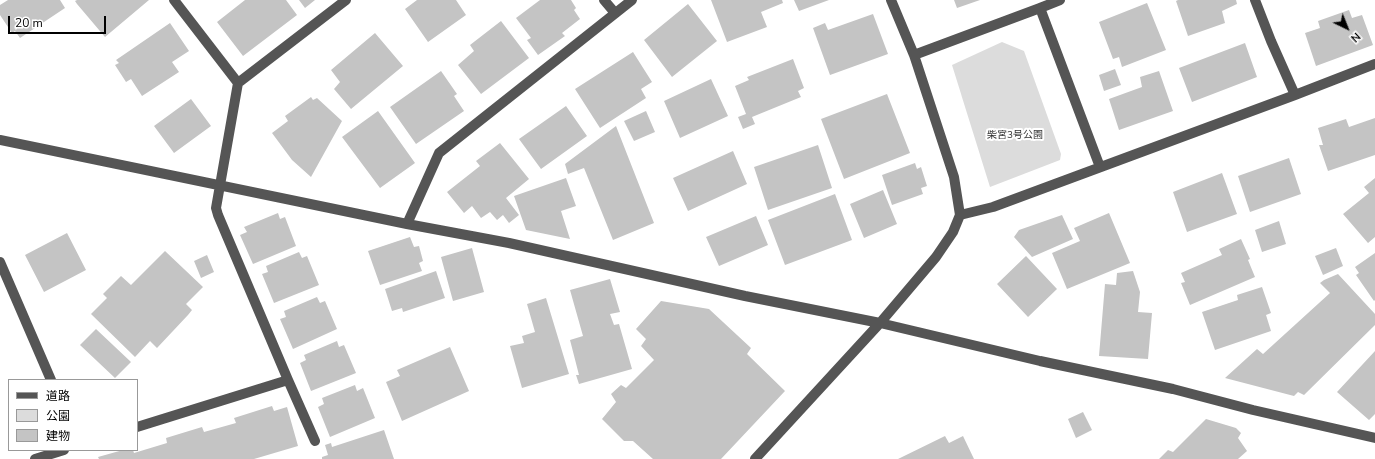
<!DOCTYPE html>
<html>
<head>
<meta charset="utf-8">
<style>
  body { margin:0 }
  #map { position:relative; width:1375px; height:459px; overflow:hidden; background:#fff; font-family:"Nunito Sans","Noto Sans JP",sans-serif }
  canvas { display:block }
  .legend { position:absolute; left:8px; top:379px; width:130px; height:72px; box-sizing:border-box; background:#fff; border:1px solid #999; margin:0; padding:5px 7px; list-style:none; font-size:12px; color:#000 }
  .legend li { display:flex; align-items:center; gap:8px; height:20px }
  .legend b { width:20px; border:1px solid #999 }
  .north { position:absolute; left:1327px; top:8px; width:40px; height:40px; -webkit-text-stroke:3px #fff; paint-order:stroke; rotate:137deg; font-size:11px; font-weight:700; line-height:16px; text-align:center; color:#000 }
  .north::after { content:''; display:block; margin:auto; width:14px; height:18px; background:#000; clip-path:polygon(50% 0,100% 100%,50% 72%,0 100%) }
  .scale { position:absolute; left:8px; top:16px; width:98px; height:18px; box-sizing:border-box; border:2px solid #000; border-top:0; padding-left:5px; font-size:12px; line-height:14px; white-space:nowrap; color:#000; -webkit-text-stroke:3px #fff; paint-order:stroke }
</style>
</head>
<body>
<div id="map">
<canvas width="1375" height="459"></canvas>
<ul class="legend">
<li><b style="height:5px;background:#555"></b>道路</li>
<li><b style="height:11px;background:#dcdcdc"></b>公園</li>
<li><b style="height:11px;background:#c4c4c4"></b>建物</li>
</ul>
<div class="north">N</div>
<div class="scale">20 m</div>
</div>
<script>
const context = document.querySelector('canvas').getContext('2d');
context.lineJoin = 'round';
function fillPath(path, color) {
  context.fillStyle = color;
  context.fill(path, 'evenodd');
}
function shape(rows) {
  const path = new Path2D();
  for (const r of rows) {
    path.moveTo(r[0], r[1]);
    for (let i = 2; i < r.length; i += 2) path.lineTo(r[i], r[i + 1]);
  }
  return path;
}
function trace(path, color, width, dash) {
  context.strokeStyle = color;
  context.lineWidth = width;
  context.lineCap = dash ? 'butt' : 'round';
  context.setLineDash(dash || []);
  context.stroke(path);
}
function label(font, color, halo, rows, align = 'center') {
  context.font = font + ' "Nunito Sans","Noto Sans JP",sans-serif';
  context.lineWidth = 4;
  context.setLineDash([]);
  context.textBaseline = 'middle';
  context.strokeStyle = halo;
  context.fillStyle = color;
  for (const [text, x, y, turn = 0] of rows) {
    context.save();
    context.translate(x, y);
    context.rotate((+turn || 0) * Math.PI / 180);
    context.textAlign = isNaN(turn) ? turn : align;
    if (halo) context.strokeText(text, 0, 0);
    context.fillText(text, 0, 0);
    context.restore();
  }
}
const green = shape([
  [1002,42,1024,51,1061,154,1060,160,990,187,952,65]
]);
const building = shape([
  [8,0,60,0,65,8,20,38,15,31,12,33,0,15,0,5],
  [77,0,149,0,105,37,77,4,75,1],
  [245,0,286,0,297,15,243,56,217,22],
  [299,0,315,0,305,8],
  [417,0,456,0,466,15,428,42,405,9],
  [540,0,571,0,576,8,574,10,580,19,562,33,565,36,538,55,527,40,531,38,516,18],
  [711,0,782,0,783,3,761,12,767,27,727,42],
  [794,0,829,0,799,11],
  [954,0,980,0,957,8],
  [1178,0,1236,0,1237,4,1222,11,1225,23,1188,36,1176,1],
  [1147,3,1166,50,1122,67,1119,57,1113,59,1099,22],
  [688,4,717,41,672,77,644,40],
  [1349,10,1352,18,1362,15,1373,45,1316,66,1305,33,1320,28,1318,21],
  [873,14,888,54,830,75,813,28,825,23,828,30],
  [501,21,529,58,481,94,458,65,474,51,470,45],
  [170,23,189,51,172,62,179,72,142,96,131,79,126,82,115,65,119,63,116,60],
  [375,33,403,66,351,109,334,89,340,82,331,70],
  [1245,43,1257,77,1192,102,1179,68],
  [633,52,652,82,641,89,646,98,600,128,575,89],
  [793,59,804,88,798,91,801,97,752,117,755,124,743,129,738,117,746,114,735,86,749,80,747,77],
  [1115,69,1121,85,1104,91,1099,75],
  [441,71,457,94,454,96,464,111,416,144,390,107],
  [1159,71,1173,111,1119,130,1109,99,1142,87,1140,77],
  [711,79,728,116,680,138,664,101],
  [887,94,910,153,844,179,821,119],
  [311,97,313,100,317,98,342,121,311,177,292,160,272,133,288,121,285,116],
  [191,99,211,126,174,153,154,126],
  [566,106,587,136,541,169,519,139],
  [378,111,415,163,380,188,342,137],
  [646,111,655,132,634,141,624,121],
  [1375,118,1375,155,1328,171,1319,145,1323,145,1318,128,1346,119,1349,127],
  [616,126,654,223,613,240,584,168,568,174,565,164],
  [500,143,529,179,506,198,519,215,509,223,503,215,497,220,490,212,481,218,472,206,464,213,447,192,480,166,476,161],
  [818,145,832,188,768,210,754,167],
  [733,151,747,184,688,211,673,178],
  [1289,158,1301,194,1250,212,1238,176],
  [915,163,917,169,921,167,927,186,921,188,923,194,892,205,882,175],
  [1222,173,1237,214,1187,232,1173,192],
  [566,178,576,206,561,211,570,239,526,230,514,196],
  [1375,178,1375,237,1368,243,1343,214,1369,193,1364,187],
  [883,190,897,224,864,238,850,204],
  [835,194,852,240,785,265,768,220],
  [278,213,280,219,285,217,296,246,253,264,240,235,247,232,244,227],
  [1109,213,1130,263,1067,289,1052,253,1080,241,1074,228],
  [1062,215,1073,239,1032,257,1014,237,1019,230],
  [756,216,768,245,719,266,706,237],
  [1279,221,1286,244,1262,252,1255,230],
  [67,233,86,270,44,292,25,255],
  [410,237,414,247,419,246,423,261,419,263,422,271,380,285,368,251],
  [1241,239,1250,259,1248,260,1255,277,1190,305,1181,283,1185,282,1181,273,1222,255,1219,249],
  [472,248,484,292,453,301,441,257],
  [1336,248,1343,266,1323,275,1315,256],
  [165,251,203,287,186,304,192,310,188,315,157,348,150,341,135,357,91,314,107,298,103,294,121,276,131,285],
  [299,252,302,258,307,256,319,285,274,303,262,274,268,272,266,266],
  [1375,253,1375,300,1374,301,1356,275,1359,273,1355,267],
  [207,255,214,272,201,278,194,261],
  [1026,256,1057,289,1028,317,997,284],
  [436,271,445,298,403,312,402,308,392,311,385,289],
  [1133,271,1140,292,1138,312,1152,313,1148,359,1099,356,1105,284,1116,285,1117,273],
  [1338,274,1375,314,1375,325,1304,395,1298,392,1294,396,1225,378,1257,349,1263,354,1330,293,1320,283,1324,280],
  [610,279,620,312,610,314,614,325,619,324,632,369,579,384,576,375,579,375,570,340,583,336,570,290],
  [1262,287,1271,313,1266,315,1271,331,1215,350,1202,312,1238,300,1237,295],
  [317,297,320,303,325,301,337,329,293,349,280,319,286,317,284,311],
  [546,298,569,374,522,388,510,346,524,343,522,336,535,332,527,304],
  [661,301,709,309,751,348,747,354,785,391,721,459,653,459,633,441,624,441,602,419,616,402,611,394,621,385,626,388,654,360,641,346,646,339,636,329],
  [96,329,131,362,115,378,80,345],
  [337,341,339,347,344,345,356,373,311,391,300,363,306,360,304,355],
  [450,347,469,391,402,421,386,382,400,376,397,370],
  [1375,351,1375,414,1369,420,1337,392],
  [355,385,357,391,363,388,375,418,330,437,318,407,324,404,322,398],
  [272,406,274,411,287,407,298,446,254,459,99,459,98,457,123,450,133,450,134,453,167,443,166,438,202,427,204,432,236,423,234,418],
  [1083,412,1092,430,1076,438,1068,419],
  [1206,419,1236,428,1241,433,1238,438,1247,451,1238,459,1159,459,1168,450,1173,452],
  [384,430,394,459,322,459,322,457,328,455,325,445,331,443,332,447],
  [945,436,949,443,963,436,974,459,898,459]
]);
const minor = shape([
  [174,0,238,83],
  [604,0,615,13],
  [1255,0,1271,41,1295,95],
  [1040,8,1060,0],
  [914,55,1040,8,1100,167],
  [0,140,407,224,509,243,745,296,880,323,1040,361,1173,389,1253,410,1375,438],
  [960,215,993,207,1295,95,1375,64],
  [407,224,439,153,632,0],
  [0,262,51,380],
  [137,427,288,380],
  [315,441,288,380,218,215,216,208,238,83,346,0],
  [35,459,64,450],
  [755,459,880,323,936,257,953,232,960,215,954,177,914,55,891,0]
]);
const parkNames = [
  ["柴宮3号公園",1015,136]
];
fillPath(green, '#dcdcdc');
fillPath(building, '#c4c4c4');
trace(minor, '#555', 10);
label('10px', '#333', '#fff', parkNames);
</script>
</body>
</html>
